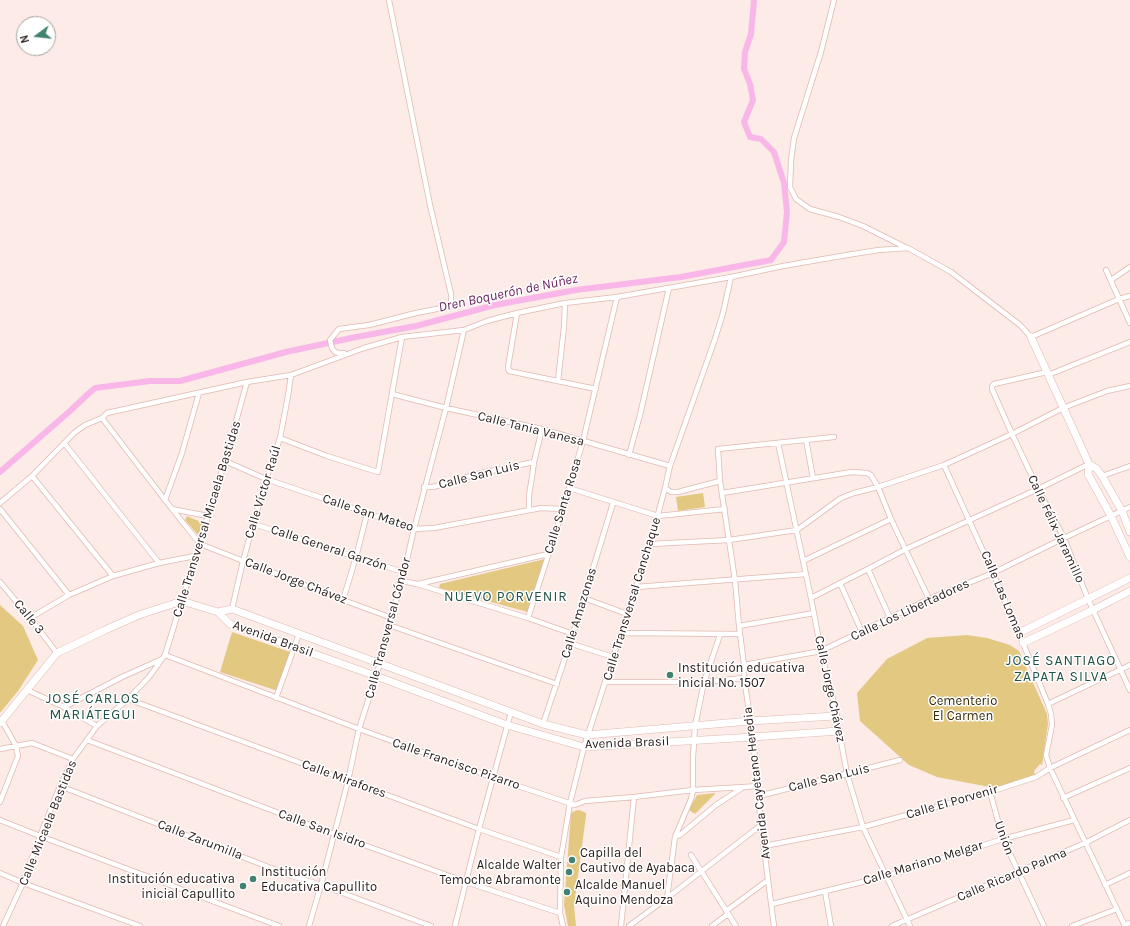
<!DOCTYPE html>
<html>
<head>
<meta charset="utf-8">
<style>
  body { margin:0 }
  #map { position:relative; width:1130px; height:926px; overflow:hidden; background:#fcebe7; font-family:Karla,sans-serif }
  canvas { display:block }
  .north { position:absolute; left:16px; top:16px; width:40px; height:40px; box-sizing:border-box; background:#fff; border:1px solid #a9a3a3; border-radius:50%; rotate:255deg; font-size:11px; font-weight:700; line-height:16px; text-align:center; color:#291a18 }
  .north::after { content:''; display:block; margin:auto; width:14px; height:18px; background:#418271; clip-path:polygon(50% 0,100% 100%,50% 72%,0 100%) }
</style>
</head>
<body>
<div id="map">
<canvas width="1130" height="926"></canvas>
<div class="north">N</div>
</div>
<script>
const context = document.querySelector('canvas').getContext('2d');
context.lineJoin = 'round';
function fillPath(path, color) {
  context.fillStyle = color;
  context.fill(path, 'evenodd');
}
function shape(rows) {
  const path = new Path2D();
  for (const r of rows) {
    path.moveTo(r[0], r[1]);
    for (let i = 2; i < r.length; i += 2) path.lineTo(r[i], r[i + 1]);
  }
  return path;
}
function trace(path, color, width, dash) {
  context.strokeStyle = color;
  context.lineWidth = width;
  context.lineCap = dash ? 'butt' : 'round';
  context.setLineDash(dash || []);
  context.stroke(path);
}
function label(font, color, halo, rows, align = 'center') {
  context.font = font + ' Karla,sans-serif';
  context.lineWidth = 3;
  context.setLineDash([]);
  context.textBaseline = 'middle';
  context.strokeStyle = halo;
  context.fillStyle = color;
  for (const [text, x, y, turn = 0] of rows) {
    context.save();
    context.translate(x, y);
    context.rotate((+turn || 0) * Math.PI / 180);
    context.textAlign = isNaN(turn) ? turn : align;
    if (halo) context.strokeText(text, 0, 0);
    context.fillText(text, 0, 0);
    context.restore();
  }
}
const green = shape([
  [703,493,705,507,678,511,676,497],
  [187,516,203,523,199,536,185,520],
  [545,559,528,612,439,588,440,584],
  [0,605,23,626,38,660,18,691,0,713],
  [232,632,293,653,281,692,220,672],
  [967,635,987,638,1010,645,1019,651,1047,714,1048,724,1042,765,1040,764,1034,771,1035,775,1034,776,995,788,937,777,909,765,860,721,857,693,887,659,927,638],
  [715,793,715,794,695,814,689,810,697,795],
  [578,810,582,811,586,813,586,816,574,906,576,926,568,926,564,905,571,814,572,812]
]);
const canal = shape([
  [0,472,70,411,87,395,95,388,150,381,180,381,286,352,356,337,416,326,495,305,576,290,681,277,771,260,784,242,787,212,784,183,774,152,761,139,750,137,744,122,753,100,750,84,744,69,745,52,751,34,754,0]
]);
const street = shape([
  [834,0,821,52,794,138,791,161,790,187,796,199,810,209,839,217,863,226,907,248],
  [1106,270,1130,323],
  [1111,280,1130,267],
  [517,313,508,367,509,371,596,389],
  [344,353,339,353,335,352,332,348,330,340,339,329,369,325,416,313,447,307,450,305,451,301,451,294,430,205,389,0],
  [1047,372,994,384,992,386,992,389,1012,434,1038,489,1064,538,1088,599,1130,690],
  [1048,375,1130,342],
  [558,381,564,327,565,303],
  [392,394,446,408,542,429,670,466],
  [102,418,165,500,200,544,343,600,392,618],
  [280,438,327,456,378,472,402,337],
  [806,440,813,478],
  [64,443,159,563],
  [778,443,811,598,821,651,835,708,847,774,863,827,910,926],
  [629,455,640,415,669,288],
  [225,461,266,479,414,529,434,528,541,508,563,509],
  [944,465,993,573,1023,643,1048,704,1051,714,1052,725,1046,755,1050,768,1125,926],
  [32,476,113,576],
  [1102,476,1130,466],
  [424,487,433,487,481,473,534,462],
  [569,488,658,516,725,509],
  [665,488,671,492,678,492,720,481],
  [722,493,852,472,867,473,871,475,878,487,891,519,929,599],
  [165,500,182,453,199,393],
  [0,503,32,476,74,433,85,425,102,418,107,413,247,382,291,375,364,348,402,337,464,330,487,321,517,313,565,303,617,297,731,277,783,266,847,255,879,250,908,248,951,272,1020,325,1031,337,1119,299,1130,296],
  [0,509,69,595],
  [172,509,208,516],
  [529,510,529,495,532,477,534,462,542,429],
  [254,524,403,572],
  [650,544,729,540,797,530,841,498,854,493,878,487,944,465,1012,434,1063,408,1107,391,1130,386],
  [803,561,891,519],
  [868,569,890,618],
  [402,581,417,584,528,618,573,634],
  [0,582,30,618,57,653],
  [840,583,862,632],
  [418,584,548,554],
  [636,587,806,574],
  [584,598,627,614],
  [811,598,868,569,906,549,1038,489,1089,464],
  [343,600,356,557,367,514],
  [232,609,243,561,266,479,280,438,288,396,291,375],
  [30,618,69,595,113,576,159,563,195,556],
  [528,618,563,509,583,441,617,297],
  [389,625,557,684],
  [739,626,814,613],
  [622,633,740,634],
  [569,643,613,657],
  [165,655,359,729,494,778,575,805,585,801,634,797,693,790,744,787,758,786],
  [744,665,821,651,929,599,993,573,1064,538,1130,507],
  [606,682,704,682,744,678],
  [27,690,64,707,97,726],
  [276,698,299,634],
  [128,699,479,829,561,857],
  [1048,704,1130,665],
  [64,707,122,677,160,660],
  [543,724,573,634,613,503],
  [87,740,334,834,466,882,560,913],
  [0,749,32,743,73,759],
  [60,786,289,875,321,885,431,926],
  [990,792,1003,839,1044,926],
  [759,796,900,760],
  [1063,798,1130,768],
  [0,802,18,756,16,746,2,721],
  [0,820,40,836,279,926],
  [675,837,680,835,716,805,742,788],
  [764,846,863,827,990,792,1036,777,1050,768,1130,730],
  [691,855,736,926],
  [0,873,23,883,140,926],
  [1105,885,1130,873],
  [825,891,831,926],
  [667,898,675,837,691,799,693,790,693,757,695,726,704,682,720,635],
  [772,904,887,876,1003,839,1074,820],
  [726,911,768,880],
  [1124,925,1130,923],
  [3,926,23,883,40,836,60,786,73,759,97,726,128,699,149,677,165,655,225,461,247,382],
  [309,926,321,885,348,781,359,729,380,663,389,625,402,581,414,529,446,408,464,330],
  [455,926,479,829,511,712],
  [563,926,560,913,561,857,570,803,584,747,650,544,665,488,670,466,715,339,723,313,731,277],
  [621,926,634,797],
  [629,926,667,898,761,825],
  [712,926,728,914],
  [774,926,761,825,753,737,744,678,744,665,739,626,735,580,720,481,718,449,834,437],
  [892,926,1085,843,1130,820],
  [1072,926,1117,909]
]);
const secondary = shape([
  [1031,337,1089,464,1088,474,1111,516,1130,557],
  [1089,464,1097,469,1102,476,1122,511,1130,532],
  [218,612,232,609,511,712,543,724,587,735,750,721,836,716],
  [1019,633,1130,578],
  [1023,643,1093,610,1130,591],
  [0,723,57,653,105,630,139,615,182,601,218,612,230,624,376,676,507,725,584,747,753,737,839,731]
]);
const markers = [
  [670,675,4,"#418271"],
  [572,860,4,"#418271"],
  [569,872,4,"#418271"],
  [253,879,4,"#418271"],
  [243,886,4,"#418271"],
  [567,892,4,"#418271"]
];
const streetNames = [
  ["Calle Tania Vanesa",531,429,14],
  ["Calle San Luis",479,475,-14],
  ["Calle Víctor Raúl",263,492,-73],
  ["Calle Santa Rosa",563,506,-73],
  ["Calle San Mateo",368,513,18],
  ["Calle Transversal Micaela Bastidas",207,519,-73],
  ["Calle Félix Jaramillo",1056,529,65],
  ["Calle General Garzón",329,548,18],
  ["Calle Jorge Chávez",296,581,21],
  ["Calle Las Lomas",1003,595,67],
  ["Calle Transversal Canchaque",632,599,-73],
  ["Calle Los Libertadores",910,610,-25],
  ["Calle Amazonas",579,613,-73],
  ["Calle 3",29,617,51],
  ["Calle Transversal Cóndor",388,628,-75],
  ["Avenida Brasil",273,639,20],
  ["Calle Jorge Chávez",830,689,78],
  ["Avenida Brasil",627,743,-2],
  ["Calle Francisco Pizarro",456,764,19],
  ["Calle San Luis",829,778,-14],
  ["Calle Mirafores",344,779,20],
  ["Avenida Cayetano Heredia",757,783,-97],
  ["Calle El Porvenir",952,802,-16],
  ["Calle Micaela Bastidas",48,823,-68],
  ["Calle San Isidro",322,829,20],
  ["Unión",1004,838,70],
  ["Calle Zarumilla",200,840,21],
  ["Calle Mariano Melgar",923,863,-17],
  ["Calle Ricardo Palma",1012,875,-23]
];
const poiNames = [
  ["Institución educativa",678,668],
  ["inicial No. 1507",678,683],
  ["Capilla del",580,853],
  ["Cautivo de Ayabaca",580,868],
  ["Alcalde Walter",561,865,"right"],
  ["Temoche Abramonte",561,880,"right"],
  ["Institución",261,872],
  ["Educativa Capullito",261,887],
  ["Institución educativa",235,879,"right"],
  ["inicial Capullito",235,894,"right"],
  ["Alcalde Manuel",575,885],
  ["Aquino Mendoza",575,900]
];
const parkNames = [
  ["Cementerio",963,701],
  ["El Carmen",963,716]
];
const waterNames = [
  ["Dren Boquerón de Núñez",508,293,-12]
];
const neighbourhoodNames = [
  ["NUEVO PORVENIR",506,597],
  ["JOSÉ SANTIAGO",1061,661],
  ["ZAPATA SILVA",1061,677],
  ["JOSÉ CARLOS",93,699],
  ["MARIÁTEGUI",93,715]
];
fillPath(green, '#e3c881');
trace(canal, '#f9b7e9', 6);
trace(street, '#e0b9b1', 6);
trace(secondary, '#e0b9b1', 8);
trace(street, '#fff', 4.5);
trace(secondary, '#fff', 7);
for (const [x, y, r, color] of markers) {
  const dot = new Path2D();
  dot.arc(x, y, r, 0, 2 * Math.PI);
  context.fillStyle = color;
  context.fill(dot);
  trace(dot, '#fff', 1.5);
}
label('13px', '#291a18', '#fff', streetNames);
label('13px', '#291a18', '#fff', poiNames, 'left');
label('13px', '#362a07', '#fff', parkNames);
label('italic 14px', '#671d5b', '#fff', waterNames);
context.letterSpacing = '1px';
label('14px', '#1f5347', '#fff', neighbourhoodNames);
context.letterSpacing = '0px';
</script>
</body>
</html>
